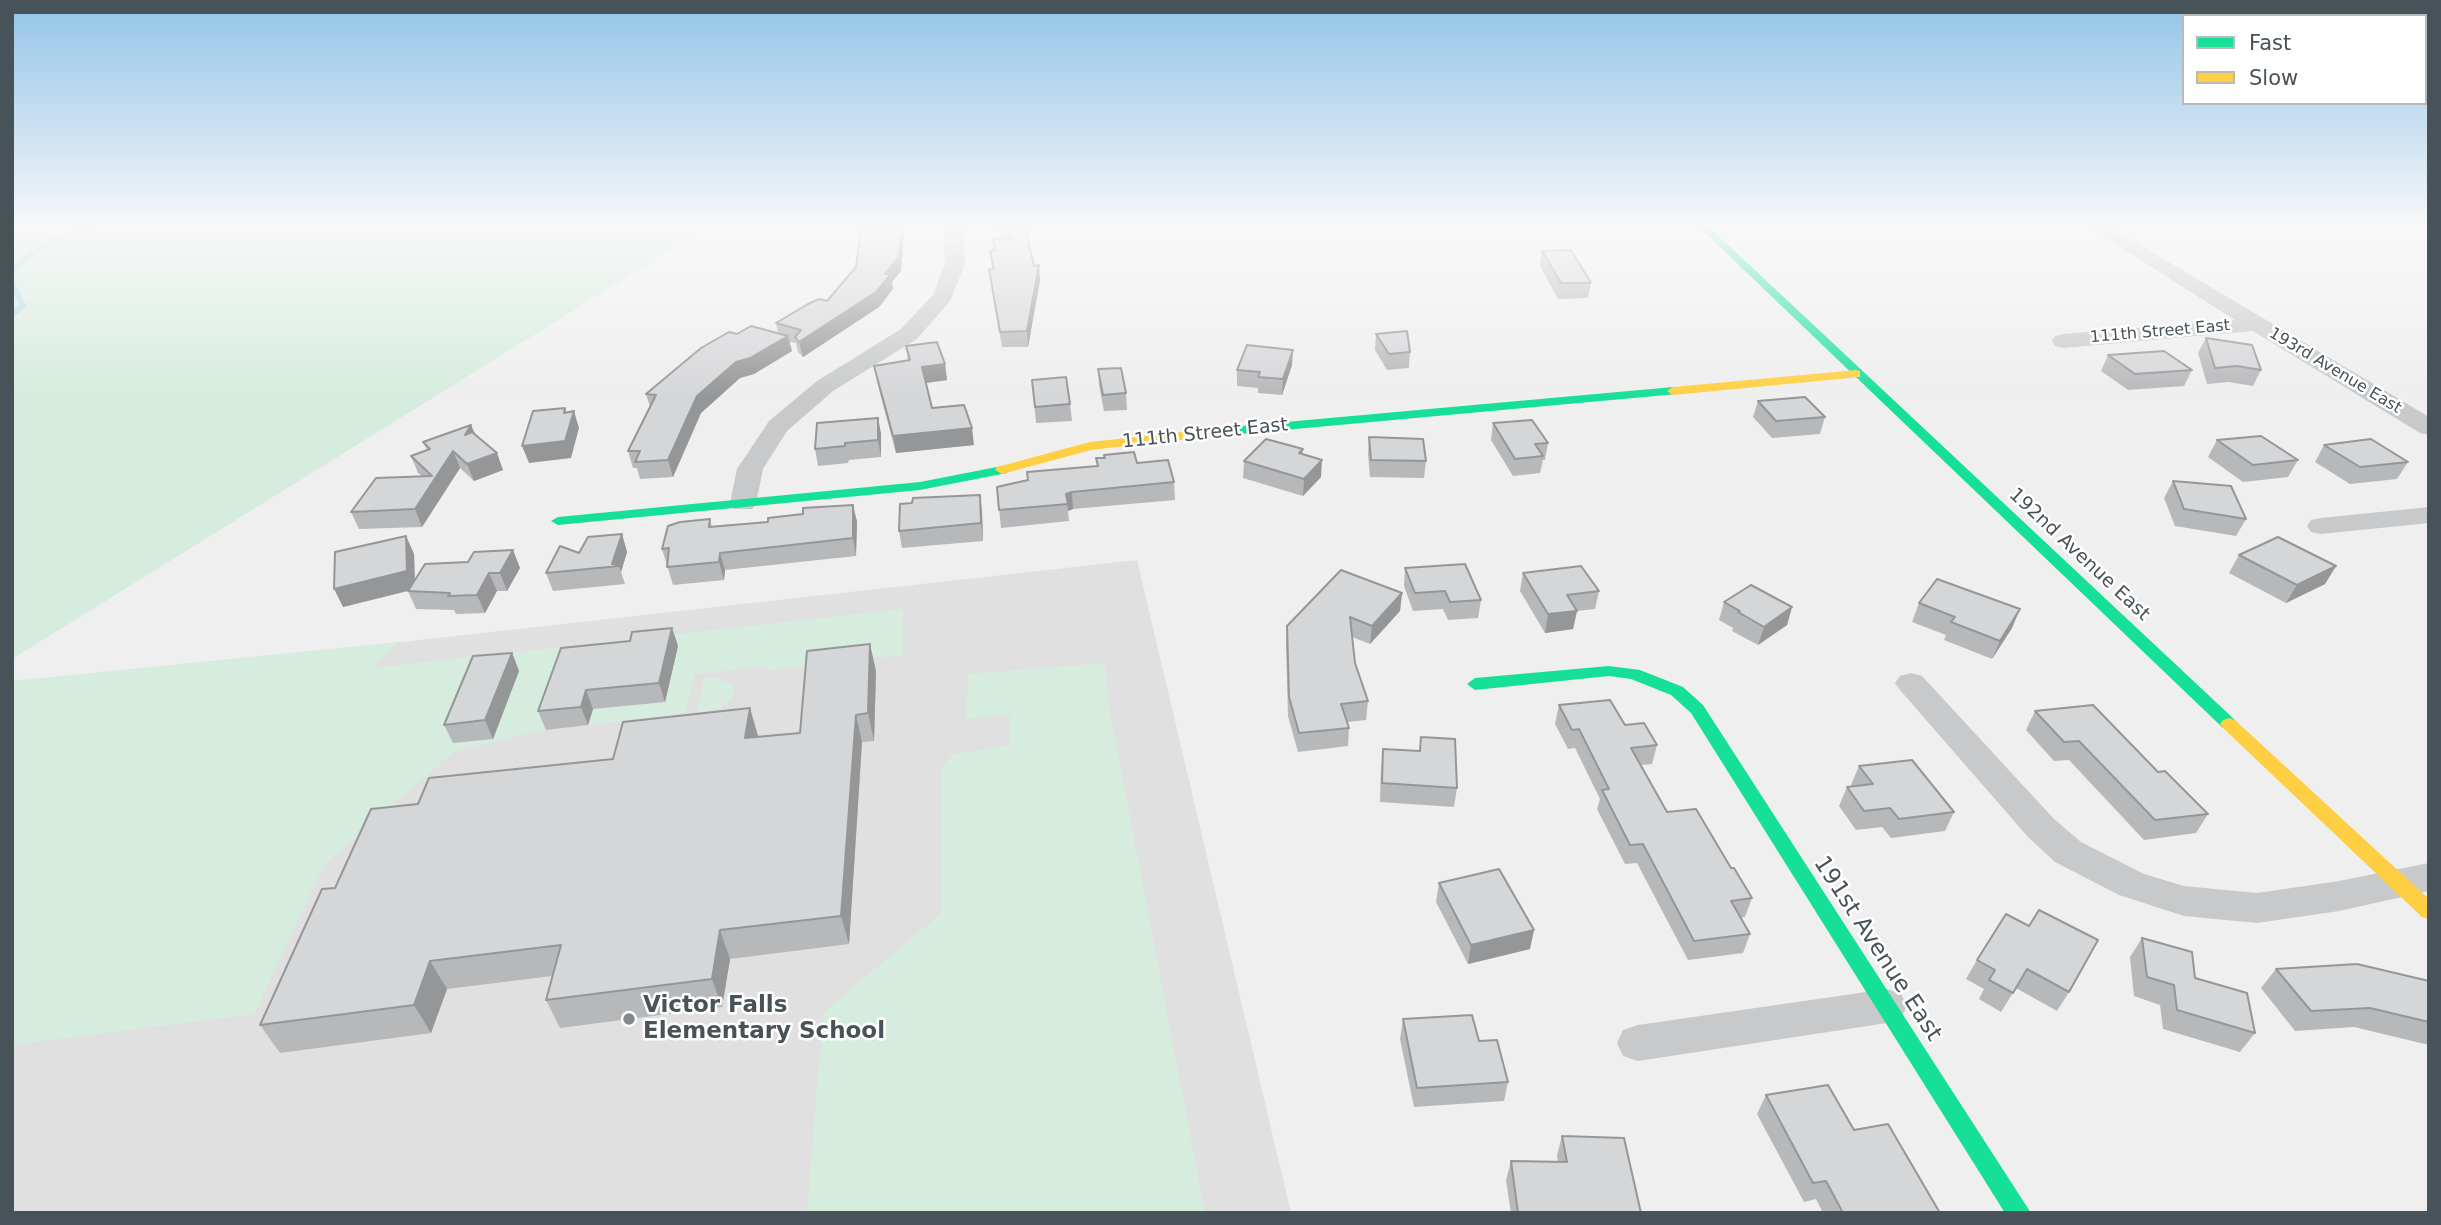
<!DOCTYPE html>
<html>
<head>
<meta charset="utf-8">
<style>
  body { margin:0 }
  #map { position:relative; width:2441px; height:1225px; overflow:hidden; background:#efefef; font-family:"DejaVu Sans",sans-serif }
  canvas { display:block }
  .frame { position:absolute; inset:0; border:14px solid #485259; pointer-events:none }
  .legend { position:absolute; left:2182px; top:14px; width:245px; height:91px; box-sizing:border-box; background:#fff; border:2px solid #b6babd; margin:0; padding:9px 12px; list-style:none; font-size:21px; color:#485259 }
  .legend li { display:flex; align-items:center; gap:14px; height:35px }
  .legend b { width:35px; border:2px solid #b6babd }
</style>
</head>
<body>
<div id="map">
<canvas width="2441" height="1225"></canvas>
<div class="frame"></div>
<ul class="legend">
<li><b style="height:9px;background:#16e098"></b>Fast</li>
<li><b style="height:9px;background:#ffcf43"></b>Slow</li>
</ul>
</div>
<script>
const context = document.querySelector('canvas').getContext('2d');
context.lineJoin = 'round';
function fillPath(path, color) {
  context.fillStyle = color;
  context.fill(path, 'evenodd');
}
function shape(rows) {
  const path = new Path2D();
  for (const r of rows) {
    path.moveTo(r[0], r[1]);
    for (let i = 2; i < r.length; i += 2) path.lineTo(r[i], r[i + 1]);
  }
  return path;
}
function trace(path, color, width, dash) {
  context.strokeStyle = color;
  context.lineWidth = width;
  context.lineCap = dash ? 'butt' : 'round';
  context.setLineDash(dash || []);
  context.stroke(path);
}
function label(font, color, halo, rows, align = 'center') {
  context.font = font + ' "DejaVu Sans",sans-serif';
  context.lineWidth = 5;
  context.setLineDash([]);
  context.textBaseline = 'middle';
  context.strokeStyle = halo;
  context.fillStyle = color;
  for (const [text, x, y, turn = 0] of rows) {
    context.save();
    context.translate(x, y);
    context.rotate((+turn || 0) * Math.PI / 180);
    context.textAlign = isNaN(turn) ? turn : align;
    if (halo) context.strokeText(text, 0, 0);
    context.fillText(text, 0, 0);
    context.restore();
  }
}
const education = shape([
  [1137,560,1291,1213,12,1213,12,825,222,662]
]);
const green = shape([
  [12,227,708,227,12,659],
  [903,609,903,655,767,670,767,666,694,674,686,713,538,731,454,752,324,865,254,1014,12,1045,12,681,398,642,372,668],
  [1105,663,1109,707,1205,1213,807,1213,823,1013,941,913,941,769,952,755,1010,745,1010,715,966,718,968,674],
  [714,677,733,685,733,696,722,707,696,714,704,679]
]);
const stream = shape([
  [12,269,54,238,103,227],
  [12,283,23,306,12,314]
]);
const street = shape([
  [943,227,963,227,965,264,950,301,917,339,833,391,787,431,763,469,756,503,752,509,734,509,730,503,737,469,769,421,817,381,901,329,933,295,945,264,943,227],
  [2088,227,2110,227,2429,417,2429,435,2420,433,2253,331,2063,348,2055,346,2052,341,2055,336,2063,334,2235,320,2088,227],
  [2429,507,2429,523,2321,534,2311,532,2307,526,2311,520,2321,518,2429,507],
  [1911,673,1922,676,2054,819,2081,842,2144,874,2184,886,2257,893,2339,881,2429,863,2429,891,2339,911,2257,923,2184,916,2119,895,2055,862,2028,837,1900,690,1895,683,1900,676,1911,673],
  [1887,989,1901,994,1907,1006,1901,1018,1887,1023,1638,1061,1623,1056,1617,1043,1623,1030,1638,1025,1887,989]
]);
const fast = shape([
  [1699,227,1709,227,2235,720,2238,724,2235,728,2223,728,1699,227],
  [1673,387,1677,388,1677,394,1219,436,1212,432,1219,428,1673,387],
  [1002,466,1009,470,1007,473,920,490,558,525,551,521,558,517,920,482,1002,466],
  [1609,666,1640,670,1683,687,1703,705,2031,1213,2005,1213,1691,713,1671,695,1631,679,1609,676,1475,690,1467,684,1475,678,1609,666]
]);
const slow = shape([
  [1856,370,1860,371,1860,377,1673,395,1667,391,1673,387,1856,370],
  [1219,428,1224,429,1224,435,1091,450,1002,474,995,470,997,467,1090,442,1219,428],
  [2229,718,2235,720,2429,899,2429,919,2422,917,2223,728,2220,724,2223,720,2229,718]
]);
const wall = shape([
  [996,227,1025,227,1034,266,1040,280,1028,347,1002,347,989,269,992,269,990,251,994,250,993,239,1003,238],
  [904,233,901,271,892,282,893,289,879,307,803,357,798,352,796,343,789,342,792,351,754,374,740,378,701,413,673,477,640,479,637,468,633,468,628,451,650,407,646,394,737,334,778,333,776,323,827,301],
  [1542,251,1591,283,1588,298,1558,299,1540,266],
  [1376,334,1410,352,1409,368,1387,370,1375,350],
  [2206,338,2261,370,2253,386,2229,382,2207,384,2198,353],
  [906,346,945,364,947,380,926,383,932,408,974,445,896,453,877,382,874,366,908,361],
  [2108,355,2192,370,2184,386,2128,390,2101,371],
  [1292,365,1282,395,1258,393,1258,388,1237,386,1237,370],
  [1098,369,1126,393,1127,410,1104,411,1099,385],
  [1032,380,1070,404,1072,421,1036,423],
  [1758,401,1825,417,1820,434,1772,438,1753,417],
  [878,418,881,434,881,457,849,460,848,463,818,466,815,449],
  [1493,423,1548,443,1545,460,1543,460,1540,473,1513,476,1491,440],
  [471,425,475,435,503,470,474,481,460,468,422,527,359,529,351,512,422,476,418,473,411,456,427,450,423,442],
  [1369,437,1426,461,1424,478,1370,477,1368,454],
  [2217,440,2298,460,2288,477,2243,482,2208,457],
  [2324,445,2408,462,2397,479,2350,484,2315,462],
  [1303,449,1303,454,1321,477,1303,496,1243,478,1244,461],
  [1096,458,1137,463,1174,482,1175,500,1073,509,1068,511,1069,521,1001,528,997,487,1097,466],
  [2173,481,2246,519,2236,536,2175,526,2164,498],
  [912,503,982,512,983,541,902,548,899,531],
  [853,505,857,522,856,556,725,570,724,580,673,585,662,549,710,519,712,527,768,522,803,514],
  [622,534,627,552,621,572,625,584,553,591,546,573,579,553],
  [406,536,414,554,415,580,468,562,513,550,520,568,507,591,497,591,485,613,456,614,454,610,416,609,408,591,343,607],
  [2239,555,2336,566,2325,584,2286,603,2229,573],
  [1405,568,1481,600,1478,618,1448,620,1443,609,1413,611,1404,586],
  [1523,573,1599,591,1595,609,1577,611,1573,629,1545,633,1520,591],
  [1402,593,1400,611,1370,644,1352,637,1355,663,1368,701,1366,720,1347,722,1349,728,1348,746,1298,752,1288,716,1286,644,1287,626],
  [1724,602,1792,607,1787,625,1758,645,1732,631,1733,628,1719,620],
  [1919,603,2012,628,1992,659,1944,640,1946,635,1912,622],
  [672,628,678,646,665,702,593,709,588,725,546,730,538,711,630,641],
  [512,653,519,671,493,739,453,743,444,725],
  [876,671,874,741,862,742,849,944,730,959,722,1007,560,1028,546,1000,552,976,447,989,431,1033,280,1053,260,1025,335,888,418,804,613,759,800,733],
  [1559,705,1625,725,1657,745,1652,764,1641,765,1667,812,1731,868,1752,898,1745,917,1741,918,1750,934,1743,953,1688,960,1637,863,1625,864,1597,809,1600,799,1575,748,1568,749,1555,724],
  [2035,711,2208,814,2196,833,2144,840,2069,760,2054,761,2026,730],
  [1421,737,1457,788,1454,807,1380,802,1381,768,1383,749,1419,751],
  [1859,766,1954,812,1945,831,1891,838,1882,827,1856,830,1839,806,1847,787,1853,786,1851,785],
  [1439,883,1530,949,1468,964,1436,902],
  [2006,914,2069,992,2057,1011,2016,988,2001,1012,1979,999,1984,989,1966,979,1977,960],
  [2142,938,2195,978,2255,1033,2240,1052,2163,1029,2160,1005,2134,996,2130,957],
  [2276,969,2429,981,2429,1045,2354,1027,2295,1031,2261,988],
  [1403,1019,1479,1041,1508,1082,1504,1101,1414,1107,1400,1039],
  [1766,1095,1854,1130,1940,1213,1823,1213,1816,1199,1804,1202,1757,1114],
  [1562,1136,1641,1213,1511,1213,1506,1180,1511,1161,1558,1162,1557,1155]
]);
const shadedWall = shape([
  [901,227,903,227,904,233,901,271,892,282,893,289,879,307,803,357,799,342],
  [1039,265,1040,280,1028,347,1027,331],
  [788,336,792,351,754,374,740,378,701,413,673,477,668,460,697,396,736,362],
  [1293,350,1292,365,1282,395,1283,379],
  [945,364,947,380,925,383,922,367],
  [565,408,570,423,574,411,579,428,571,458,529,463,522,446,564,413],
  [878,418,881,434,881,457,878,440],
  [471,425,478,441,465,435],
  [972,428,974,445,896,453,893,436],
  [453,451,460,468,422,527,415,509],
  [497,453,503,470,474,481,467,464],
  [1322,460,1321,477,1303,496,1304,479],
  [1072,492,1073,509,1068,511,1066,494],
  [980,495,982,512,983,541,981,523],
  [853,505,857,522,856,556,853,538],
  [622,534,627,552,621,572,619,566,612,564],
  [406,536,414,554,415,589,343,607,334,589],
  [513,550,520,568,507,591,500,573],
  [720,553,725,570,724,580,719,562],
  [2336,566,2325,584,2286,603,2297,585],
  [489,573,497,591,485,613,477,595],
  [1402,593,1400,611,1370,644,1372,626],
  [1792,607,1787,625,1758,645,1764,627],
  [2020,609,2012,628,1992,659,2000,641],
  [1577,611,1573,629,1545,633,1548,614],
  [672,628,678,646,665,702,659,683],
  [870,644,876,671,874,741,868,713],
  [512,653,519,671,493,739,485,720],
  [586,690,593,709,588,725,581,707],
  [750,708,758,736,753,766,745,738],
  [856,715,862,742,849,944,841,916],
  [720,930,730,959,722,1007,712,979],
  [1534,930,1530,949,1468,964,1471,945],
  [430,961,447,989,431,1033,414,1005]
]);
const building = shape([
  [861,227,901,227,899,257,885,274,891,274,876,292,799,342,795,337,801,330,776,323,808,304,819,299,827,301,856,267,861,227],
  [1003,227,1025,227,1034,266,1039,265,1027,331,1000,332,989,269,994,269,990,251,995,250,993,239,1010,238,1003,227],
  [1571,250,1591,283,1561,283,1542,251,1571,250],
  [751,326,788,336,750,358,736,362,697,396,668,460,635,462,640,451,628,451,656,395,646,394,701,348,729,332,737,334,751,326],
  [1407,331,1410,352,1389,354,1376,334,1407,331],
  [2206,338,2252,345,2261,370,2237,366,2215,368,2206,338],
  [937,342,945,364,922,367,932,408,964,405,972,428,893,436,874,366,910,360,906,346,937,342],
  [1247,345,1293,350,1283,379,1258,377,1260,372,1237,370,1247,345],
  [2164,351,2192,370,2135,374,2108,355,2164,351],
  [1121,368,1126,393,1103,395,1098,369,1121,368],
  [1066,377,1070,404,1035,407,1032,380,1066,377],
  [1805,397,1825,417,1776,421,1758,401,1805,397],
  [565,408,564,413,574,411,565,441,522,446,533,411,565,408],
  [878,418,878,440,845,443,845,446,815,449,817,423,878,418],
  [1532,420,1548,443,1535,444,1543,456,1515,459,1493,423,1532,420],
  [471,425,465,435,472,432,497,453,467,464,453,451,415,509,351,512,376,478,432,476,411,456,430,449,423,442,471,425],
  [2261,436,2298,460,2253,465,2217,440,2261,436],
  [1369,437,1423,439,1426,461,1371,460,1369,437],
  [1266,439,1303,449,1299,453,1322,460,1304,479,1244,461,1266,439],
  [2371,439,2408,462,2360,467,2324,445,2371,439],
  [1134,452,1137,463,1168,460,1174,482,1072,492,1066,494,1068,504,999,510,997,487,1028,480,1027,472,1098,466,1096,458,1105,458,1104,455,1134,452],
  [2173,481,2231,486,2246,519,2184,509,2173,481],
  [980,495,981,523,899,531,900,504,912,503,913,498,980,495],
  [853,505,853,538,720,553,719,562,667,567,669,548,662,549,668,526,680,522,710,519,709,527,768,522,768,518,803,514,803,508,853,505],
  [622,534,612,564,619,566,546,573,560,546,579,553,588,537,622,534],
  [406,536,407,571,334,589,335,552,406,536],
  [2278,537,2336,566,2297,585,2239,555,2278,537],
  [513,550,500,573,489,573,477,595,448,596,450,593,408,591,425,564,468,562,474,552,513,550],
  [1465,564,1481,600,1450,602,1445,591,1415,593,1405,568,1465,564],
  [1581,566,1599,591,1567,595,1577,611,1548,614,1523,573,1581,566],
  [1341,570,1402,593,1372,626,1350,617,1355,663,1368,701,1341,704,1349,728,1299,733,1289,697,1287,626,1341,570],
  [1937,579,2020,609,2000,641,1951,622,1955,617,1919,603,1937,579],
  [1751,585,1792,607,1764,627,1738,612,1740,611,1724,602,1751,585],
  [672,628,659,683,586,690,581,707,538,711,561,648,630,641,632,632,672,628],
  [870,644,868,713,856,715,841,916,720,930,712,979,546,1000,561,945,430,961,414,1005,260,1025,322,889,335,888,371,809,418,804,429,778,613,759,623,722,750,708,745,738,800,733,807,651,870,644],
  [512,653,485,720,444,725,473,656,512,653],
  [1610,700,1625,725,1644,723,1657,745,1631,748,1667,812,1696,809,1731,868,1734,868,1752,898,1731,901,1750,934,1694,941,1643,844,1630,845,1602,790,1609,789,1579,729,1572,730,1559,705,1610,700],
  [2093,705,2158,772,2165,771,2208,814,2155,820,2079,741,2064,742,2035,711,2093,705],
  [1421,737,1455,739,1457,788,1382,783,1383,749,1420,751,1421,737],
  [1912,760,1954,812,1899,819,1890,808,1864,811,1847,787,1873,784,1859,766,1912,760],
  [1499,869,1534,930,1471,945,1439,883,1499,869],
  [2039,910,2098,940,2069,992,2027,969,2013,993,1989,980,1995,970,1977,960,2006,914,2029,926,2039,910],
  [2142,938,2192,952,2195,978,2247,993,2255,1033,2177,1010,2174,985,2147,977,2142,938],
  [2357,964,2429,981,2429,1022,2370,1008,2311,1011,2276,969,2357,964],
  [1472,1015,1479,1041,1497,1040,1508,1082,1417,1088,1403,1019,1472,1015],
  [1828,1085,1854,1130,1888,1124,1940,1213,1843,1213,1826,1181,1813,1183,1766,1095,1828,1085],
  [1562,1136,1624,1138,1641,1213,1518,1213,1511,1161,1567,1162,1562,1136]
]);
const markers = [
  [629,1019,7,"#82898e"]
];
const farStreetnames = [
  ["111th Street East",2160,332,-5],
  ["193rd Avenue East",2335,371,31]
];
const streetNames = [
  ["111th Street East",1205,434,-6],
  ["192nd Avenue East",2079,555,43]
];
const nearStreetnames = [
  ["191st Avenue East",1877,949,57]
];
const nearPoinames = [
  ["Victor Falls",643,1006],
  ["Elementary School",643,1032]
];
fillPath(education, '#e1e0e0');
fillPath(green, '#d6ecde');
trace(stream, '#afdbe5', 6);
fillPath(street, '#c7c9ca');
fillPath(fast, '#16e098');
fillPath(slow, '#ffcf43');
fillPath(wall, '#b7b8ba');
fillPath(shadedWall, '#959697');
fillPath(building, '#d5d6d8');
trace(building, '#959697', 2);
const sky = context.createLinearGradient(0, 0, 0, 398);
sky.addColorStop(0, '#91c4e7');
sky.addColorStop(0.57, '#f8f8f8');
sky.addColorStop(1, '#f8f8f800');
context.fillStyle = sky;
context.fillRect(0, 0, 2441, 398);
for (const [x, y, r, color] of markers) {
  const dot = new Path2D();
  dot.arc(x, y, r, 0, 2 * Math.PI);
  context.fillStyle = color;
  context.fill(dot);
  trace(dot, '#fff', 2.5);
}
label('16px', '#485259', '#fff', farStreetnames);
label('19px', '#485259', '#fff', streetNames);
label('23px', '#485259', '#fff', nearStreetnames);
label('bold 23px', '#485259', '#fff', nearPoinames, 'left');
</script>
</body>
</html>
